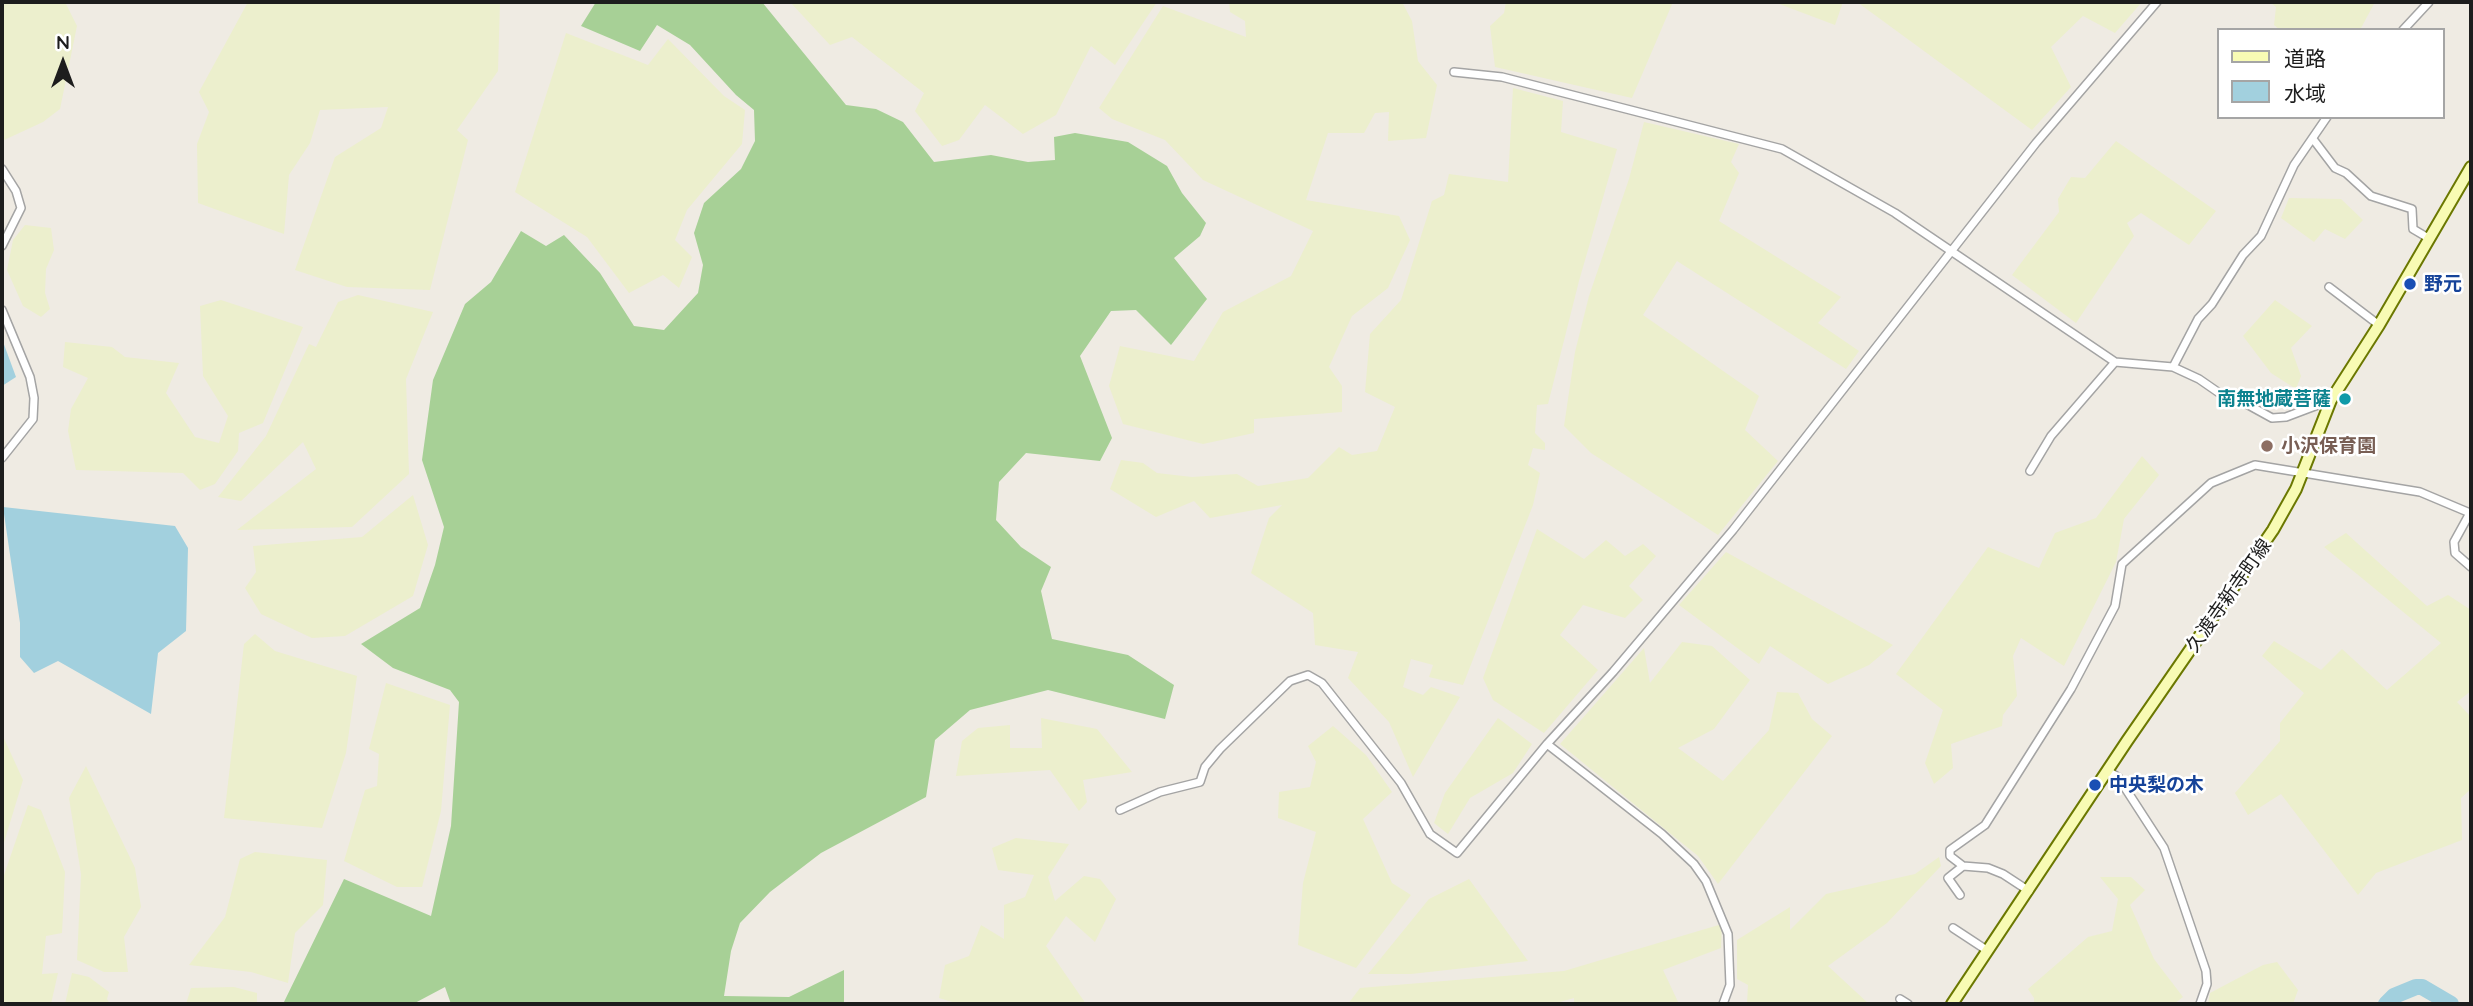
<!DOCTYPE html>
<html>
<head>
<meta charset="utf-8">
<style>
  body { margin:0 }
  #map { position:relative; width:2473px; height:1006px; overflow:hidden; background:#efebe3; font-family:Quicksand,"Noto Sans JP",sans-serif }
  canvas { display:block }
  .frame { position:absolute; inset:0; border:4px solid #1d1d1d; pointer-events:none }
  .legend { position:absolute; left:2217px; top:28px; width:228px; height:91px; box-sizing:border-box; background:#fff; border:2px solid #a5a5a5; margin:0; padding:9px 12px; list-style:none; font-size:21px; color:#1d1d1d }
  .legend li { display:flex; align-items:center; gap:14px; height:35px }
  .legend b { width:35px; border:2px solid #a5a5a5 }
  .north { position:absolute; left:28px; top:28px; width:70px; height:70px; -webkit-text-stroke:5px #fff; paint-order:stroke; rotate:0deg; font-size:19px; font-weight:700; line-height:28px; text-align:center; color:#1d1d1d }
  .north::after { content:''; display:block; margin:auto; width:24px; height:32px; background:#1d1d1d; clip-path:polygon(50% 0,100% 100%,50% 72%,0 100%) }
</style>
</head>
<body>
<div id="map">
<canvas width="2473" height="1006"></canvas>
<div class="frame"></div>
<ul class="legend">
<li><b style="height:9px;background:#f8fbb4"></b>道路</li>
<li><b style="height:19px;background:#a2d0de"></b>水域</li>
</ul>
<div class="north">N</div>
</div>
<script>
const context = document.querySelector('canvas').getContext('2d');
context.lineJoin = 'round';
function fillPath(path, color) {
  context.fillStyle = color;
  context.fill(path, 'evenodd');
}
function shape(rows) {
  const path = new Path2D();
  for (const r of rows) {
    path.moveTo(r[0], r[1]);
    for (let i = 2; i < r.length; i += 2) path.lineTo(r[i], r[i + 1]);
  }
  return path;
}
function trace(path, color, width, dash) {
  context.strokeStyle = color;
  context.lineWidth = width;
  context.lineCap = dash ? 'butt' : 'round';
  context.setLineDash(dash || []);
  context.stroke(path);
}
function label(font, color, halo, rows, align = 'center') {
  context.font = font + ' Quicksand,"Noto Sans JP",sans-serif';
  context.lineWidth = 5;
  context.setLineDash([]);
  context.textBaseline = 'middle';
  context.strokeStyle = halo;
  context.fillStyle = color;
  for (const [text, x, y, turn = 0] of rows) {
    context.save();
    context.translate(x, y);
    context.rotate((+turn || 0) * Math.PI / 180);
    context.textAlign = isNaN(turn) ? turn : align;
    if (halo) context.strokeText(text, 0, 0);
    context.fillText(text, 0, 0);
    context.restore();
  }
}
const farmland = shape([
  [2,2,65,2,77,26,60,109,43,122,2,141],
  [248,2,500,2,498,71,457,130,468,140,430,290,347,287,295,270,335,157,381,128,388,107,320,110,310,143,289,175,284,234,198,203,197,144,209,112,199,92],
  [790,2,1157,2,1115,65,1091,46,1056,115,1023,134,985,105,959,140,942,146,915,111,924,93,852,37,830,45],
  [1229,2,1402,2,1412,21,1418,61,1437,85,1426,138,1388,141,1389,112,1375,113,1364,133,1328,133,1306,200,1399,216,1410,240,1388,288,1352,316,1329,367,1342,386,1342,412,1254,419,1254,433,1203,444,1123,424,1109,386,1120,346,1194,361,1223,312,1291,276,1313,231,1203,180,1165,140,1112,119,1099,108,1163,6,1246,37,1245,21,1230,12],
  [1506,2,1673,2,1632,98,1495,67,1490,26,1504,13],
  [1774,2,1843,2,1835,25],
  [1857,2,2142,2,2115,33,2083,16,2051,47,2071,87,2032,130],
  [2270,2,2375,2,2360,30,2280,30,2274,25,2276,7],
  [566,33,648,65,668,39,724,96,745,110,742,144,687,210,675,240,692,257,679,288,663,275,629,293,587,237,515,192],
  [1513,88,1563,101,1561,132,1617,149,1579,281,1548,404,1537,405,1535,433,1545,443,1545,450,1533,448,1528,465,1540,473,1533,505,1463,685,1429,677,1433,665,1411,659,1403,687,1423,695,1431,687,1460,697,1413,777,1389,722,1348,678,1358,652,1315,645,1313,613,1251,573,1269,518,1282,505,1210,518,1194,501,1156,517,1110,489,1121,460,1143,463,1157,473,1192,477,1237,474,1258,486,1308,478,1339,447,1352,455,1377,451,1395,407,1365,392,1370,334,1401,300,1432,201,1444,195,1449,174,1508,182],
  [1644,122,1739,144,1731,162,1739,173,1719,221,1841,297,1818,323,1859,351,1846,369,1677,261,1643,315,1759,396,1745,430,1778,461,1718,535,1591,453,1564,426,1575,352,1589,296,1629,179],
  [2116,141,2216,211,2189,245,2141,213,2127,223,2134,236,2076,323,2012,275,2059,212,2058,199,2071,177,2085,178],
  [2289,198,2341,199,2363,220,2345,239,2325,229,2314,242,2281,218],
  [25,225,51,228,54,250,46,269,45,293,50,309,41,317,23,306,7,270,13,240],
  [358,295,433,312,406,379,409,474,352,527,237,530,316,469,303,442,241,501,218,497,266,436,309,344,316,347,338,302],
  [221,300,303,327,263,423,239,433,238,451,215,484,200,490,183,473,76,470,68,431,71,409,88,378,63,367,65,342,112,347,125,357,179,363,166,393,195,437,219,443,228,416,203,376,200,306],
  [2275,300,2312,326,2291,348,2301,376,2296,389,2271,373,2243,336],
  [2142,456,2159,475,2124,519,2116,562,2064,666,2021,638,2013,656,2017,696,2003,715,2002,726,1951,744,1953,768,1934,784,1925,763,1943,710,1896,674,1988,547,2039,568,2055,533,2096,518],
  [413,495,428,545,413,596,345,636,312,638,261,614,245,588,256,572,253,546,362,537],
  [1537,529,1584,559,1606,540,1625,556,1643,544,1656,556,1629,586,1643,600,1625,618,1583,605,1560,635,1598,670,1544,733,1493,700,1483,678],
  [2346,533,2427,606,2448,595,2471,610,2471,691,2457,702,2471,717,2471,789,2461,798,2462,840,2376,873,2358,895,2281,794,2248,815,2235,793,2280,741,2280,723,2304,693,2262,656,2274,641,2321,670,2342,649,2387,690,2441,643,2324,547],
  [1726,552,1893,645,1869,665,1828,684,1770,646,1759,664,1679,605],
  [255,634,275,651,357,676,346,753,322,828,224,818,244,644],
  [1682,642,1712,646,1750,680,1714,729,1678,748,1723,781,1769,730,1777,692,1798,693,1812,719,1832,736,1718,884,1698,856,1560,744,1644,648,1650,683],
  [386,683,450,705,441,811,422,887,397,887,344,861,365,790,377,786,379,754,369,749],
  [1041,718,1097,729,1132,772,1083,780,1087,802,1079,811,1050,770,956,776,962,741,978,728,1010,725,1010,748,1042,748],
  [1498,718,1532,744,1513,773,1470,798,1448,834,1434,823,1445,793],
  [1333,726,1366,755,1392,792,1363,819,1392,883,1411,895,1356,968,1298,945,1303,883,1316,832,1278,818,1279,792,1310,787,1316,762,1308,746],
  [2,734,23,780,2,849],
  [86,766,135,868,141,907,124,937,128,972,104,972,77,960,81,874,69,798],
  [28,805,41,810,65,872,62,933,46,936,42,974,58,973,51,1004,2,1004,2,881],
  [1016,838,1069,844,1048,877,1055,901,1084,876,1100,879,1116,899,1095,942,1066,916,1046,946,1086,1004,959,1004,939,998,945,965,969,956,981,925,1004,939,1004,905,1025,897,1034,875,998,870,992,848],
  [255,852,327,860,323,905,295,933,288,983,251,972,189,965,225,917,240,859],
  [1939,857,1941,866,1887,923,1828,966,1869,1004,1747,1004,1748,985,1737,979,1737,940,1790,907,1790,930,1826,894,1915,874],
  [2100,877,2131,877,2145,890,2130,905,2154,959,2183,997,2174,1004,2034,1004,2034,998,2028,989,2088,937,2112,931,2118,899],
  [1469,879,1528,961,1411,974,1368,974,1429,899],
  [1722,924,1721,948,1663,970,1679,1004,1574,1004,1574,998,1553,1004,1348,1004,1360,988,1564,971],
  [2277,962,2298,990,2293,1004,2208,1004,2210,993,2263,965],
  [72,973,89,977,109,992,107,999,110,1004,65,1004],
  [234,987,257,993,257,1004,186,1004,191,988]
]);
const forest = shape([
  [596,2,762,2,846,105,876,109,903,122,934,162,991,155,1028,162,1055,160,1054,137,1075,133,1128,142,1167,166,1182,193,1206,223,1200,236,1174,258,1207,299,1171,345,1136,310,1111,311,1080,356,1112,438,1100,461,1026,453,999,482,996,520,1021,547,1051,567,1041,591,1052,639,1128,655,1174,685,1165,719,1048,690,970,710,935,740,926,797,821,853,770,892,740,923,731,951,724,996,789,997,844,970,844,1004,451,1004,445,987,413,1004,283,1004,344,879,431,916,451,826,459,702,450,690,393,668,361,644,420,608,435,565,444,527,422,460,433,380,465,304,491,282,521,231,546,246,564,235,600,273,634,326,664,330,698,293,703,265,694,233,704,203,741,169,755,141,754,110,736,95,690,45,657,25,640,51,581,26]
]);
const water = shape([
  [2,339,16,377,2,386],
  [3,507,175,526,188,548,186,631,158,653,151,714,58,661,34,673,20,657,20,623]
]);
const river = shape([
  [2386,1004,2394,996,2416,987,2422,987,2451,1004]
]);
const street = shape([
  [2403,30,2429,2],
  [1454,72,1502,77,1782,149,1895,213,2115,362,2173,367,2199,379,2225,397,2243,402,2272,418,2286,417,2331,400],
  [2313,139,2335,168,2346,173,2371,196,2412,209,2413,229,2430,239],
  [2,169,16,191,21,208,2,246],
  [2329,287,2379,325],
  [2,310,30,377,34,398,33,419,2,458],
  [2173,367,2198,319,2212,304,2243,255,2261,236,2294,165,2327,117],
  [2030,471,2051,436,2115,362],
  [1547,744,1662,834,1694,864,1706,881,1728,934,1730,985,1723,1004],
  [2108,771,2118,777,2164,848,2206,971,2207,984,2200,1004],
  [1120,810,1160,792,1200,782,1205,767,1220,749,1290,681,1308,675,1322,683,1401,783,1430,834,1457,853,1547,744,1613,672,1733,530,2036,143,2157,2],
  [1963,866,1950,856,1950,850,1985,825,2071,689,2115,606,2122,564,2211,483,2255,465,2420,492,2470,513,2454,542,2455,553,2471,567],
  [1960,895,1948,878,1963,866,1988,868,2003,874,2029,891],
  [1953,928,1988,951],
  [1900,999,1908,1004]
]);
const secondary = shape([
  [1952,1004,2127,741,2273,530,2296,489,2331,400,2379,325,2471,167]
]);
const markers = [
  [2410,284,7,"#1a4fb4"],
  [2345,399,7,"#0f9aa8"],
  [2267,446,7,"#8d6e63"],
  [2095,785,7,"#1a4fb4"]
];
const transitNames = [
  ["野元",2424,284],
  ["中央梨の木",2109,785]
];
const cultureNames = [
  ["南無地蔵菩薩",2331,399]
];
const educationNames = [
  ["小沢保育園",2281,446]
];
const streetNames = [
  ["久渡寺新寺町線",2229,596,-55]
];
fillPath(farmland, '#ecefcd');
fillPath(forest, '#a7d096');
fillPath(water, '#a2d0de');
trace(river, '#a2d0de', 16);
trace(street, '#a4a4a4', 10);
trace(secondary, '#6b7801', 14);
trace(street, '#fff', 7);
trace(secondary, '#f8fbb4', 10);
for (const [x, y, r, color] of markers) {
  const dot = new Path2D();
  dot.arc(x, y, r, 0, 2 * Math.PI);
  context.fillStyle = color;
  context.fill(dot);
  trace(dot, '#fff', 2.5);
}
label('bold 19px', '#164399', '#fff', transitNames, 'left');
label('bold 19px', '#0d838f', '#fff', cultureNames, 'right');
label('bold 19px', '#785e54', '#fff', educationNames, 'left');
label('19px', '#1d1d1d', '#fff', streetNames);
</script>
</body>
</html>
